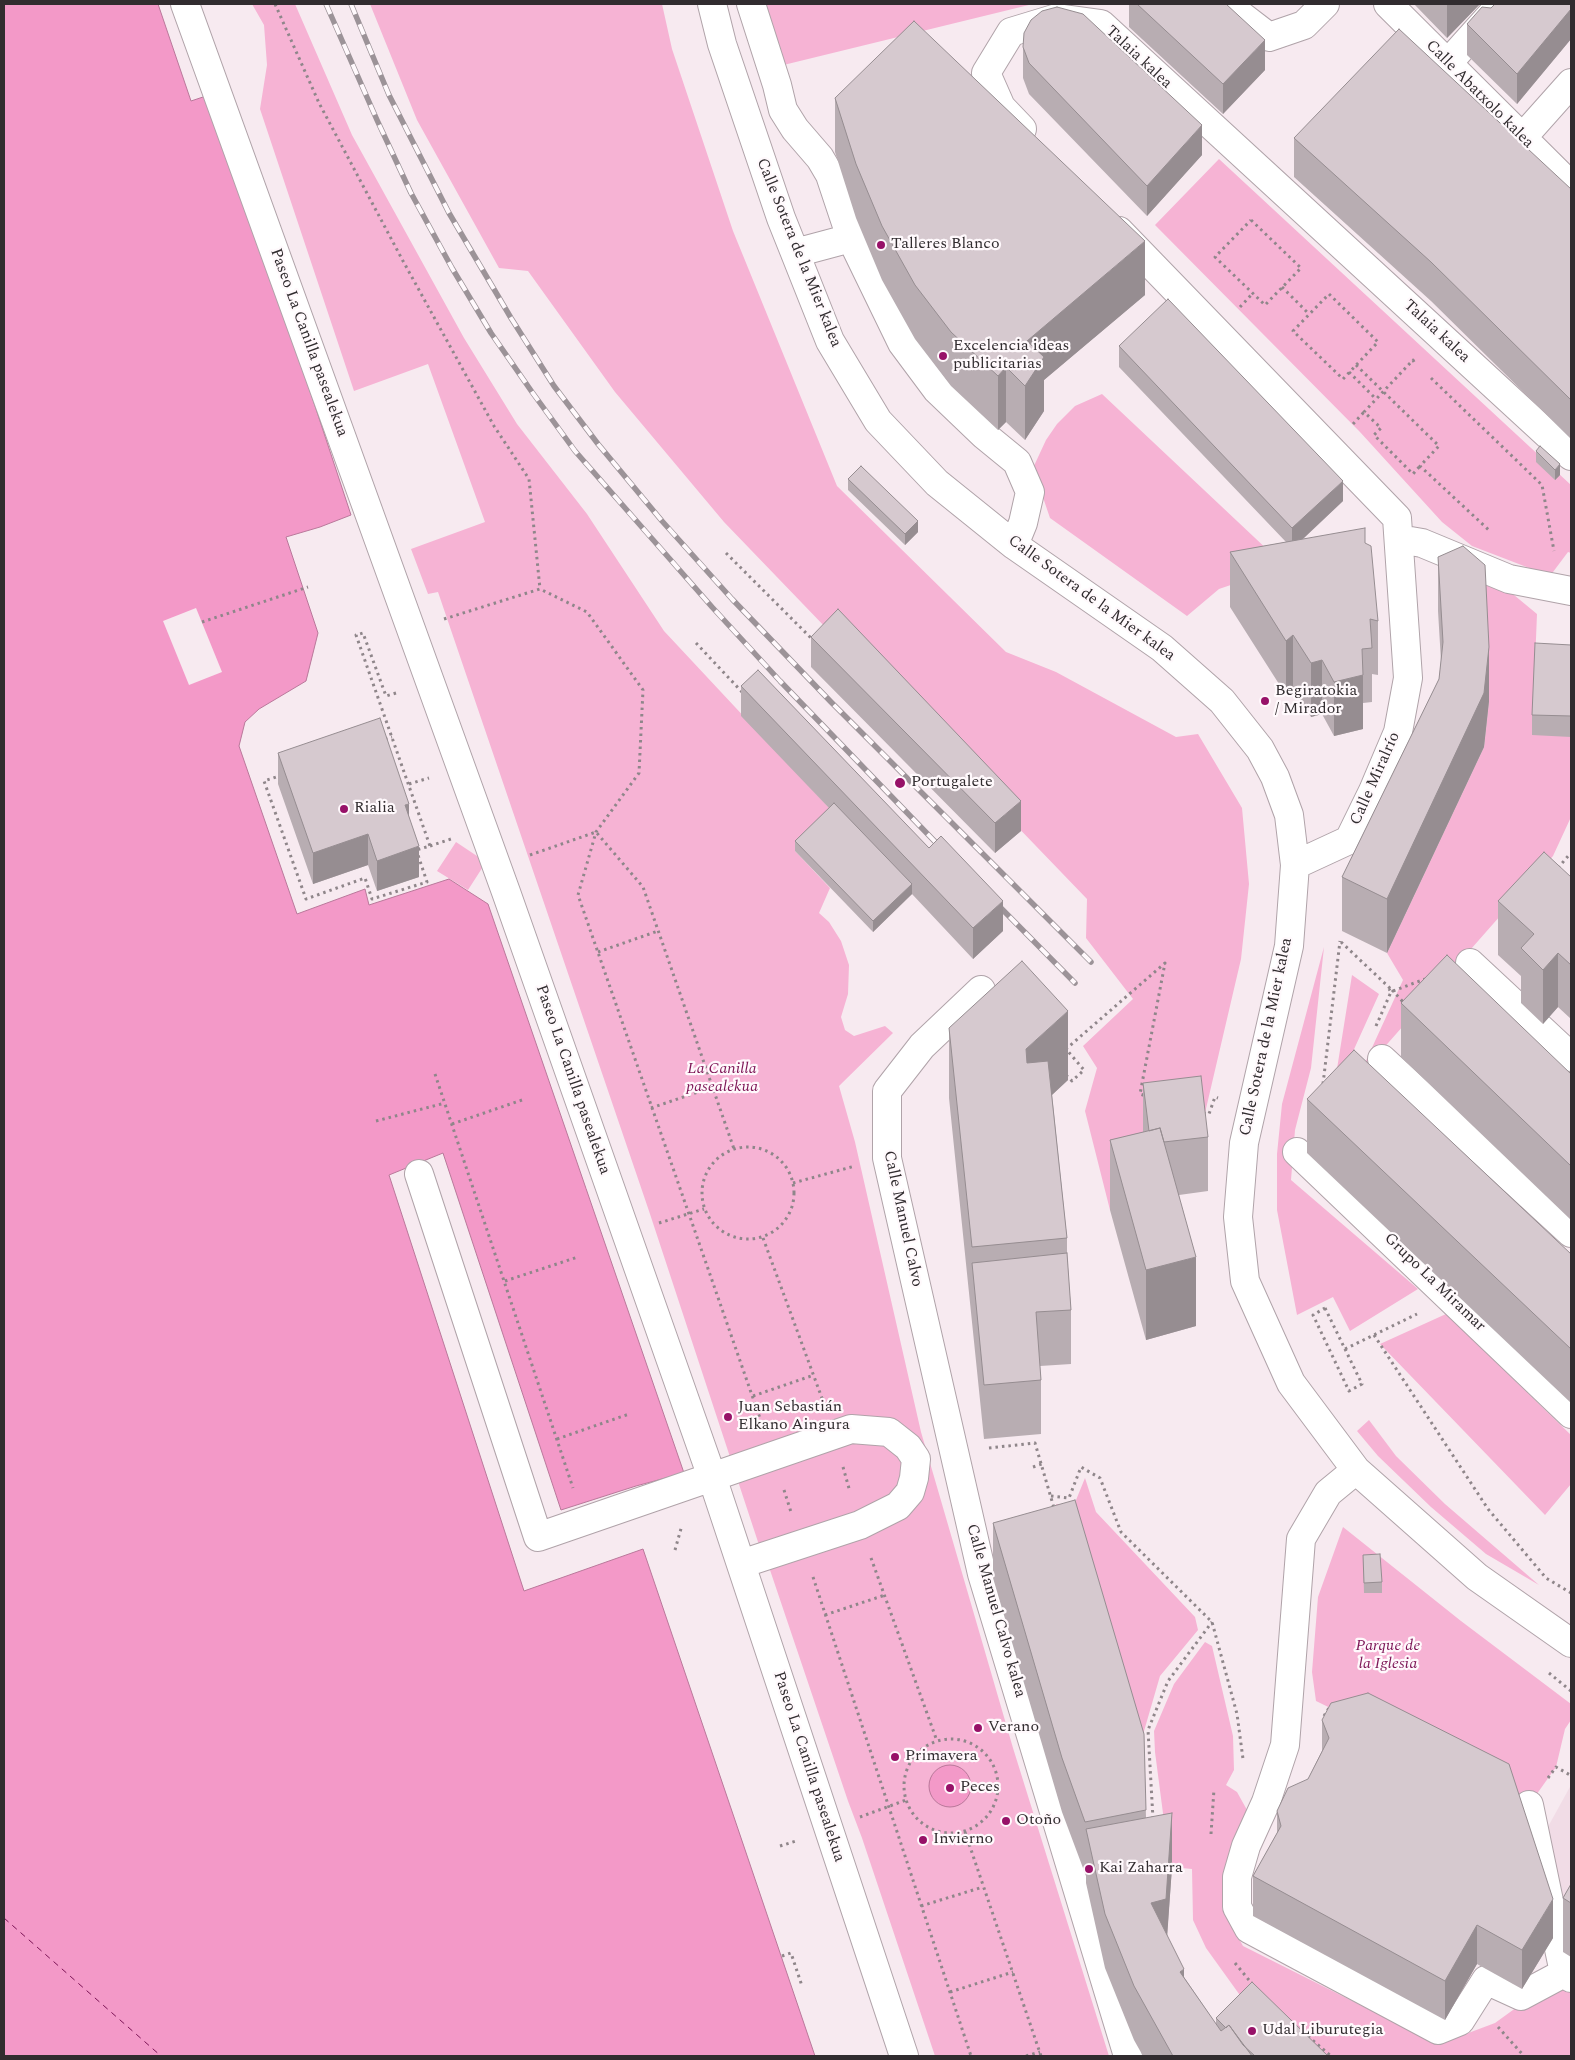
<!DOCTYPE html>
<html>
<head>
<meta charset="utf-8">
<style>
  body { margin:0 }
  #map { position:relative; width:1575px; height:2060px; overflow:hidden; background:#f7eaf0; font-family:Spectral,serif }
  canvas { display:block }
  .frame { position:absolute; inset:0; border:5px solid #312c2f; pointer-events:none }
</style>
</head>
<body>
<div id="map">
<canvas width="1575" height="2060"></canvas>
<div class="frame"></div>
</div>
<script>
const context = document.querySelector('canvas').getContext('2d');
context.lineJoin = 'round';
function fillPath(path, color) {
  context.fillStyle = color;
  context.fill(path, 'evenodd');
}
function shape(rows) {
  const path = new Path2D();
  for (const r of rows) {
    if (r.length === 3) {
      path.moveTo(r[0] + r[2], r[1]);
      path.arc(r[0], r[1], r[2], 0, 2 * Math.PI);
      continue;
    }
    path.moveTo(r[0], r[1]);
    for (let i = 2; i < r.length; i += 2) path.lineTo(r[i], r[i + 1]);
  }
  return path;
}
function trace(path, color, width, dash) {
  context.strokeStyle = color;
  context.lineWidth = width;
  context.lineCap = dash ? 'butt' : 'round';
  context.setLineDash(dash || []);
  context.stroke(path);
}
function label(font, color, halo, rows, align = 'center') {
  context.font = font + ' Spectral,serif';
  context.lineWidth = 4.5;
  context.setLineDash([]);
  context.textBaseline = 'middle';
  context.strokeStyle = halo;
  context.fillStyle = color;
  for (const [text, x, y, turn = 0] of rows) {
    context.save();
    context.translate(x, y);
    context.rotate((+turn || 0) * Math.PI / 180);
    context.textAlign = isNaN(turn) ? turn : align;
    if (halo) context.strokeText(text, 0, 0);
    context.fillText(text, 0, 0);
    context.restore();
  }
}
const built = shape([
  [1571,1785,1571,1957,1544,1834]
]);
const green = shape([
  [252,4,295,4,352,135,464,338,517,424,587,514,664,631,834,813,795,851,830,888,819,913,829,922,841,941,849,965,848,994,841,1017,845,1030,854,1036,885,1026,893,1033,839,1086,855,1142,921,1432,1013,1748,1109,2056,935,2056,862,1838,848,1801,770,1570,759,1545,649,1211,438,592,428,594,411,549,485,522,428,364,354,391,260,109,267,65,264,25],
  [370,4,662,4,672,49,733,231,837,486,1006,652,1056,672,1176,737,1198,734,1242,808,1249,884,1241,959,1201,1130,1110,1210,1085,1111,1097,1068,1083,1046,1133,999,1086,938,1087,899,724,522,615,392,528,271,499,268,417,120],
  [736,4,1033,4,759,71],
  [1219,159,1571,485,1571,553,1568,552,1550,576,1472,546,1442,522,1360,432,1155,225],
  [1102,394,1288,569,1257,576,1219,589,1187,616,1050,518,1033,468,1046,440,1057,424,1075,406],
  [1439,569,1514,595,1537,614,1535,663,1571,737,1571,817,1553,856,1359,1076,1403,980,1387,953,1484,747,1489,701,1463,600,1438,611],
  [456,842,486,862,468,890,437,871],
  [1324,947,1311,1068,1295,1130,1291,1180,1418,1289,1350,1331,1333,1297,1297,1315,1277,1210,1277,1154,1282,1104],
  [1352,975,1379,994,1346,1067,1336,1075],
  [1446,1314,1571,1435,1571,1484,1545,1515,1380,1344],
  [1369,1420,1396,1456,1445,1504,1539,1585,1486,1554,1431,1507,1378,1456,1357,1431],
  [1085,1478,1096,1512,1195,1617,1198,1630,1160,1676,1142,1738,1056,1504,1074,1505],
  [1343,1527,1461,1621,1571,1704,1571,1720,1565,1729,1556,1767,1529,1805,1316,1701,1312,1672,1318,1597],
  [1205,1642,1212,1646,1233,1736,1234,1770,1226,1785,1237,1792,1247,1810,1231,1848,1223,1876,1222,1908,1243,1946,1416,2033,1455,2038,1495,2023,1564,1973,1571,1978,1571,2056,1297,2056,1252,2012,1206,1948,1193,1920,1192,1869,1172,1867,1164,1821,1155,1752,1154,1731,1174,1684]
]);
const water = shape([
  [4,4,158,4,191,101,212,94,351,515,320,527,286,537,318,633,306,681,259,709,245,722,239,746,297,914,365,889,369,905,449,879,488,904,684,1473,636,1486,561,1510,443,1153,389,1175,524,1591,643,1549,815,2056,4,2056,4,4],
  [950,1786,21]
]);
const pier = shape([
  [196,608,222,672,189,685,163,621]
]);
const ferry = shape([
  [4,1918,161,2056]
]);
const path = shape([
  [275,4,319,103,403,261,494,426,529,479,540,589],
  [1251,220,1301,268,1265,305,1215,257,1251,220],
  [1282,287,1309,314],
  [1329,294,1378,342,1343,379,1293,331,1329,294],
  [1240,307,1253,293],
  [1414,362,1413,360,1364,412,1381,428,1374,435,1413,474,1420,466],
  [1356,365,1439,446,1420,466,1491,532],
  [1349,372,1376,399],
  [1431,378,1542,485,1554,551],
  [1353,424,1364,412],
  [726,553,814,641],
  [444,619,540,589,587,612,643,690,639,773,596,832,578,895,762,1424],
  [202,622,308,587],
  [696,643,743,693],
  [396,693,386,696,363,633,356,635,430,846,416,850],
  [385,739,392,737],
  [282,775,264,781,306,899,365,878,372,899,427,882,418,855],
  [409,784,429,778],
  [430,846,451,839],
  [530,855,596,832,643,887,734,1149],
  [1558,868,1569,855],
  [1341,942,1393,991,1425,979],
  [598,952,658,931],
  [1392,990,1405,1004],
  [1376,1026,1391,992,1389,989],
  [435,1074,573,1488],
  [1066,1075,1072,1081,1084,1070,1066,1049,1165,963,1140,1094,1146,1096],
  [1323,1084,1340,941],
  [651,1108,713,1087],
  [1203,1113,1209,1114,1215,1097,1218,1098],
  [376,1121,445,1103],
  [452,1124,522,1100],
  [748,1193,46],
  [793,1183,855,1166],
  [659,1223,704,1209],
  [763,1238,823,1401],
  [505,1281,578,1257],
  [1325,1308,1362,1384,1349,1391,1313,1315,1325,1308],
  [1374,1335,1488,1509,1546,1578,1571,1593],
  [1345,1349,1417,1314],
  [753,1396,814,1375],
  [557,1439,629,1414],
  [989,1448,1035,1443,1054,1508],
  [843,1467,850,1492],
  [1033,1467,1042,1464],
  [784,1490,791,1512],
  [1051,1496,1069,1498,1081,1467,1100,1478,1121,1532,1212,1622,1237,1714,1243,1759],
  [675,1550,682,1525],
  [871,1558,937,1741],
  [813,1577,971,2056],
  [825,1615,885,1595],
  [1549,1673,1571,1691],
  [1324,1716,1329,1708,1332,1709],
  [951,1786,47],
  [1548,1778,1556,1767,1570,1775,1571,1773],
  [860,1817,906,1800],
  [1153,1819,1148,1730,1168,1681,1212,1622],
  [965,1832,1041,2056],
  [1211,1834,1214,1789],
  [780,1846,796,1841],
  [921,1906,983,1887],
  [782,1956,791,1953,802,1986],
  [1235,1963,1253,1985],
  [950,1992,1013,1972],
  [1498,2027,1524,2056],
  [1303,2032,1331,2056],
  [1026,2056,1040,2052]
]);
const minor = shape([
  [185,4,506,892,712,1477,904,2056],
  [712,4,722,44,781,218,795,253,830,341,878,421,937,483,1014,545,1162,648,1222,701,1260,749,1275,777,1289,815,1295,865,1289,946,1244,1143,1238,1217,1245,1281,1291,1383,1356,1470,1477,1577,1571,1643],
  [751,4,777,85,783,110,795,129,820,158,830,175,851,238],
  [1226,4,1269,37,1304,25,1325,4],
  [1388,4,1571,186],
  [1447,64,1501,4],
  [1022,129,1001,107,986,73,1011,32,1057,18,1101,24,1571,456],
  [1522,138,1571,83],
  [1119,231,1397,518,1408,678,1398,732,1373,791,1349,840,1295,865],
  [795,253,851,238,902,343,937,390,984,435,1017,462,1030,492,1023,523,1014,545],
  [1399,539,1422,543,1509,579,1571,591],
  [1470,963,1571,1057],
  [981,990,922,1046,887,1091,887,1158,982,1574,1128,2056],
  [1382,1059,1571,1233],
  [1297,1152,1571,1414],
  [419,1174,538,1537,851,1429,889,1432,908,1447,916,1459,914,1478,910,1492,898,1506,860,1525,741,1564],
  [1356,1470,1328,1493,1301,1539,1285,1745,1266,1802,1246,1846,1237,1877,1237,1907,1249,1929,1438,2030,1460,2021,1486,1980,1521,1996,1564,1973],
  [1529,1805,1564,1973,1571,1978]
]);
const rail = shape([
  [326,4,377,120,411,193,452,268,491,333,532,392,575,451,712,607,780,681,944,851],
  [351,4,389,95,449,213,511,318,554,386,598,444,662,521,732,599,831,702,1091,962],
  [994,901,1075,983]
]);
const wall = shape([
  [1129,4,1226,4,1265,70,1223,114,1129,27],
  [1414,4,1480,4,1447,38],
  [1571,4,1571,39,1517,104,1467,55,1467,24,1491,8],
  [1023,47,1202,155,1147,216,1029,94,1023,78],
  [835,98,1145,295,1044,380,1044,411,1025,440,1006,422,998,430,951,386,915,339,882,280,856,218,835,152],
  [1294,138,1571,189,1571,439,1431,301,1294,177],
  [1119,346,1343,501,1302,540,1365,543,1378,621,1378,675,1372,674,1372,702,1363,703,1363,729,1334,736,1322,714,1311,717,1293,689,1286,695,1230,607,1230,552,1286,542,1119,367],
  [1536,451,1560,475,1555,480,1536,462],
  [848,479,918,532,905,545,848,490],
  [1438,557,1489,701,1484,747,1387,953,1342,931,1342,877,1439,679,1441,661,1438,611],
  [811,637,1021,831,995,853,811,667],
  [1571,645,1571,737,1532,735,1532,715],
  [741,686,1003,931,973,959,912,894,873,932,795,851,795,841,829,808,741,716],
  [278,753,409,817,419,877,377,891,368,865,313,884,278,784],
  [1571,877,1571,1019,1558,1007,1543,1024,1521,1003,1521,976,1498,955,1498,901],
  [1401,1003,1571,1074,1571,1220,1401,1057],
  [949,1028,1068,1080,1052,1095,1067,1238,1067,1253,1071,1310,1071,1364,1040,1366,1041,1380,1041,1434,984,1439,949,1098],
  [1143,1083,1208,1137,1208,1191,1179,1195,1196,1326,1146,1340,1110,1210,1110,1140,1143,1132],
  [1307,1099,1571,1254,1571,1403,1307,1153],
  [993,1523,1144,1734,1146,1818,1172,1867,1167,1935,1184,1977,1216,2024,1216,2018,1328,2056,1143,2056,1134,2040,1105,1968,1086,1883,1086,1876,1062,1812,993,1578],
  [1363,1555,1382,1582,1382,1593,1364,1593],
  [1322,1720,1553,1938,1522,1989,1477,1964,1445,2020,1253,1916,1253,1876,1277,1833,1277,1811,1308,1779,1322,1751],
  [1571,1884,1571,1957,1563,1952,1563,1898]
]);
const shadedWall = shape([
  [1447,4,1480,4,1447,38],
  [1571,9,1571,39,1517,104,1517,74],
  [1265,40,1265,70,1223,114,1223,84],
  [1202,125,1202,155,1147,216,1147,186],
  [1145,241,1145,295,1044,380,1044,411,1025,440,1025,386,1027,341],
  [1006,367,1006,422,998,430,998,376],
  [1560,464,1560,475,1555,480,1555,470],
  [1343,481,1343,501,1292,549,1292,528],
  [918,521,918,532,905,545,905,534],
  [1293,635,1293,689,1286,695,1286,641],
  [1489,647,1489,701,1484,747,1387,953,1387,899],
  [1322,660,1322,714,1311,717,1311,663],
  [1363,675,1363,729,1334,736,1334,682],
  [1021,801,1021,831,995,853,995,823],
  [409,804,409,834,405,805],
  [368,834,368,865,313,884,313,853],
  [419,846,419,877,377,891,377,861],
  [912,884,912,894,873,932,873,921],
  [1003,901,1003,931,973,959,973,928],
  [1558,953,1558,1007,1543,1024,1543,970],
  [1068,1011,1068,1080,1026,1119,1026,1049],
  [1196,1257,1196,1326,1146,1340,1146,1270],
  [1172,1813,1172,1867,1166,1953,1151,1903],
  [1553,1899,1553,1938,1522,1989,1522,1950],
  [1477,1925,1477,1964,1445,2020,1445,1981],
  [1184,1969,1184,2023,1180,1972]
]);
const building = shape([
  [1137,4,1226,4,1265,40,1223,84,1137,4],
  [1495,4,1571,4,1571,9,1517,74,1467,24,1482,7,1491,8,1495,4],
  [1057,7,1083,14,1202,125,1147,186,1029,63,1023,47,1024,33,1031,20,1042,11,1057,7],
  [914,21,1145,241,1027,341,1044,357,1025,386,1006,367,998,376,951,332,915,285,882,226,856,164,835,98,914,21],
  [1399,29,1571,189,1571,400,1431,262,1294,138,1399,29],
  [1168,299,1343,481,1292,528,1119,346,1168,299],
  [1540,446,1560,464,1555,470,1536,451,1540,446],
  [861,466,918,521,905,534,848,479,861,466],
  [1365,528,1365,543,1371,546,1378,621,1370,619,1372,648,1362,649,1363,675,1334,682,1322,660,1311,663,1293,635,1286,641,1230,552,1365,528],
  [1463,546,1485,565,1489,647,1484,693,1387,899,1342,877,1439,679,1443,642,1438,557,1463,546],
  [838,609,1021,801,995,823,811,637,838,609],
  [1535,643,1571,645,1571,716,1532,715,1535,643],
  [758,670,929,848,941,836,1003,901,973,928,741,686,758,670],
  [380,718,409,804,405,805,419,846,377,861,368,834,313,853,278,753,380,718],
  [834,803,912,884,873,921,795,841,834,803],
  [1544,852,1571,877,1571,965,1558,953,1543,970,1521,948,1534,934,1498,901,1544,852],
  [1447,955,1571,1074,1571,1166,1401,1003,1447,955],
  [1022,961,1068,1011,1026,1049,1027,1063,1048,1061,1067,1238,972,1247,949,1028,1022,961],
  [1354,1050,1571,1254,1571,1349,1307,1099,1354,1050],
  [1201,1076,1208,1137,1164,1142,1160,1128,1149,1131,1143,1083,1201,1076],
  [1160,1128,1196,1257,1146,1270,1110,1140,1160,1128],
  [1067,1253,1071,1310,1036,1312,1041,1380,984,1385,972,1263,1067,1253],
  [1075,1500,1144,1734,1146,1810,1085,1822,1062,1758,993,1523,1075,1500],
  [1380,1554,1382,1582,1364,1583,1363,1555,1380,1554],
  [1368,1693,1509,1764,1553,1899,1522,1950,1477,1925,1445,1981,1253,1876,1281,1826,1277,1811,1288,1788,1308,1779,1329,1738,1322,1720,1331,1703,1368,1693],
  [1172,1813,1166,1899,1151,1903,1184,1969,1180,1972,1221,2031,1229,2025,1252,2056,1173,2056,1134,1986,1105,1914,1086,1829,1172,1813],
  [1571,1884,1571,1903,1563,1898,1571,1884],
  [1252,1982,1328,2056,1255,2056,1243,2045,1229,2025,1226,2028,1216,2018,1252,1982]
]);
const markers = [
  [881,245,5,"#971168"],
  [943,356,5,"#971168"],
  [1265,701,5,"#971168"],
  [900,783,6,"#971168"],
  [344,809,5,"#971168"],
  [728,1417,5,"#971168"],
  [978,1728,5,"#971168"],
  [895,1757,5,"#971168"],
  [950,1788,5,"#971168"],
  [1006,1821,5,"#971168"],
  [923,1840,5,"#971168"],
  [1089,1869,5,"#971168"],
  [1252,2031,5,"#971168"]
];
const streetNames = [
  ["Talaia kalea",1138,58,43],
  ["Calle Abatxolo kalea",1479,95,45],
  ["Calle Sotera de la Mier kalea",798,253,68],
  ["Talaia kalea",1436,332,43],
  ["Paseo La Canilla pasealekua",308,343,70],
  ["Calle Sotera de la Mier kalea",1091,599,36],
  ["Calle Miralrío",1376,779,-66],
  ["Calle Sotera de la Mier kalea",1267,1037,-78],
  ["Paseo La Canilla pasealekua",572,1080,71],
  ["Calle Manuel Calvo",902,1219,78],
  ["Grupo La Miramar",1434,1283,44],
  ["Calle Manuel Calvo kalea",995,1611,74],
  ["Paseo La Canilla pasealekua",808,1767,72]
];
const poiNames = [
  ["Talleres Blanco",891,245],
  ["Excelencia ideas",953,347],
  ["publicitarias",953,365],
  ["Begiratokia",1275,692],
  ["/ Mirador",1275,710],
  ["Portugalete",911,783],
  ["Rialia",354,809],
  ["Juan Sebastián",738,1408],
  ["Elkano Aingura",738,1426],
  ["Verano",988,1728],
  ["Primavera",905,1757],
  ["Peces",960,1788],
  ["Otoño",1016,1821],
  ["Invierno",933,1840],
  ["Kai Zaharra",1099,1869],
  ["Udal Liburutegia",1262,2031]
];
const parkNames = [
  ["La Canilla",722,1070],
  ["pasealekua",722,1088],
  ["Parque de",1388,1647],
  ["la Iglesia",1388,1665]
];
fillPath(built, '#f1dce6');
fillPath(green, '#f6b3d4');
fillPath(water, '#f399c8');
trace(water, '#b9789a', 1);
fillPath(pier, '#f7eaf0');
trace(ferry, '#7b1355', 1, [6, 5]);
trace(minor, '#b0a3a9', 30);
trace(path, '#8f868a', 3, [2.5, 4]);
trace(minor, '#fff', 28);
trace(rail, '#9c9398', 5.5);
trace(rail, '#fff9fc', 4, [11]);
fillPath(wall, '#b8adb2');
fillPath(shadedWall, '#968d91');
fillPath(building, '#d6c9cf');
trace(building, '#968d91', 1);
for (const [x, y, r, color] of markers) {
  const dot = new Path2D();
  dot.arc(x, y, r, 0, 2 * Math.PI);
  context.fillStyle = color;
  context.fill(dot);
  trace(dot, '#fff9fc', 2);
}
label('16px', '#312c2f', '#fff9fc', streetNames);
label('16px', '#312c2f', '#fff9fc', poiNames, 'left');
label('italic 16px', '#7d1556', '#fff9fc', parkNames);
</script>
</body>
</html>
